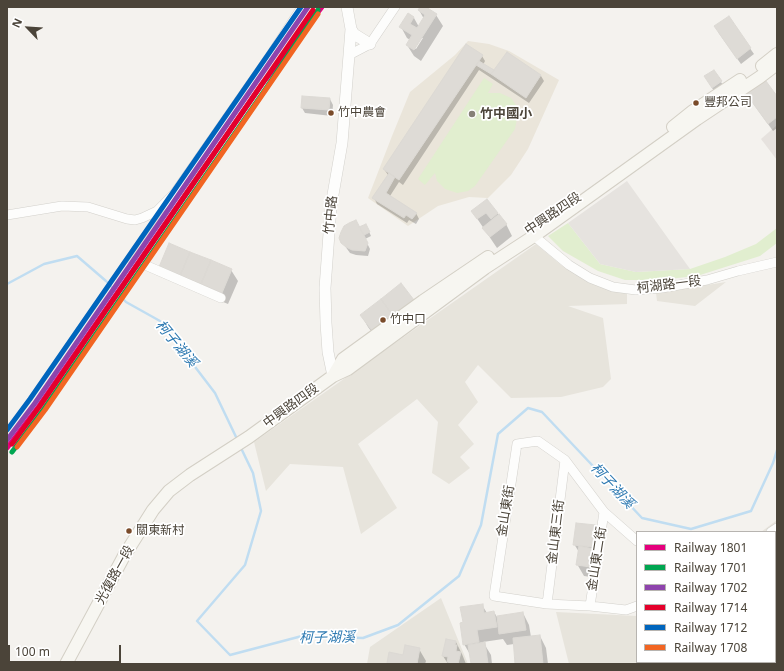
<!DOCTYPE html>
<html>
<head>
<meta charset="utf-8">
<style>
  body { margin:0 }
  #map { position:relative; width:784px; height:671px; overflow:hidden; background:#f4f2ee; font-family:"Noto Sans",sans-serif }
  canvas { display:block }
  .frame { position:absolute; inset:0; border:8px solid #4b4439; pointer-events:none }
  .legend { position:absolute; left:636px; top:531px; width:140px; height:132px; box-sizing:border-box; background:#fff; border:1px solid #b7b4b0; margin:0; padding:5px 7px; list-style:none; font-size:12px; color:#4b4439 }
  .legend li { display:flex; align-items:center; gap:8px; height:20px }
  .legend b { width:20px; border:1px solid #b7b4b0 }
  .north { position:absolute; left:8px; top:8px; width:40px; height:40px; -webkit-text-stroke:3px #fff; paint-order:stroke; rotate:295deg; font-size:11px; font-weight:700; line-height:16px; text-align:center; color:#4b4439 }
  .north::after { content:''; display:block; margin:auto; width:14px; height:18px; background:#4b4439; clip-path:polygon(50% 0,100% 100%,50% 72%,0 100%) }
  .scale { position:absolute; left:8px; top:645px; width:113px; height:18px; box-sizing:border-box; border:2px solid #4b4439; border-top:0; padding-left:5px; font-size:12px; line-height:14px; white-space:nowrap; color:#4b4439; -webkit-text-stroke:3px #fff; paint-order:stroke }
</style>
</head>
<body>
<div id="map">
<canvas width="784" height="671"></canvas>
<div class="frame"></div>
<ul class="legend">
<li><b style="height:5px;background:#e5007d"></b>Railway 1801</li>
<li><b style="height:5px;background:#00a651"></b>Railway 1701</li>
<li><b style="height:5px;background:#8e44ad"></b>Railway 1702</li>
<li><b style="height:5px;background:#e4002b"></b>Railway 1714</li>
<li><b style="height:5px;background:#0065bd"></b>Railway 1712</li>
<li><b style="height:5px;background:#f26522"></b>Railway 1708</li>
</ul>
<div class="north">N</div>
<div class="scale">100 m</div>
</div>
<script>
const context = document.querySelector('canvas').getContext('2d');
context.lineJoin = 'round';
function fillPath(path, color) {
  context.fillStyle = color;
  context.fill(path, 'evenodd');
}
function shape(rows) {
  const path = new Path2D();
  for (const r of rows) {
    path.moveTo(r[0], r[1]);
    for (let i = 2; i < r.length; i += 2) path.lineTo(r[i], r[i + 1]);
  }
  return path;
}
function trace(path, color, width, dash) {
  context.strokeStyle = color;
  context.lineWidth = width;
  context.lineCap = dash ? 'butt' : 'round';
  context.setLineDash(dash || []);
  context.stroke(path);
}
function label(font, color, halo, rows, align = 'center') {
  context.font = font + ' "Noto Sans","Noto Sans TC",sans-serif';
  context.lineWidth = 3.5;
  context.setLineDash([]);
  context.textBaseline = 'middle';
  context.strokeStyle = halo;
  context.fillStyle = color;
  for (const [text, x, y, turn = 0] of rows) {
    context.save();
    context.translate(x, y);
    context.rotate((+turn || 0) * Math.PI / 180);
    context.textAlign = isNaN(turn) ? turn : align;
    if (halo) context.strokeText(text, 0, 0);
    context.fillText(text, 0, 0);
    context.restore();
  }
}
const residential = shape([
  [536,244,561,265,594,284,627,291,627,304,568,306,603,318,611,379,603,387,561,397,511,398,478,365,465,382,478,402,458,425,474,444,460,457,470,468,449,484,432,473,438,422,417,399,358,444,397,508,361,534,343,467,290,464,266,491,254,442],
  [726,282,695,306,657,301,656,293],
  [777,520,777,619,775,617,775,532,761,532],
  [441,598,468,664,367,664,370,647],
  [556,612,637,616,637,662,775,662,775,643,777,646,777,664,569,664]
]);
const industrial = shape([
  [777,125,777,160,761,139]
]);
const education = shape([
  [468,41,489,44,509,51,559,80,528,149,511,175,488,198,469,197,438,206,408,226,368,198,392,136,410,92,455,55]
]);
const green = shape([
  [484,78,493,84,488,93,500,93,511,98,516,105,517,119,515,129,475,186,468,191,457,193,445,189,437,181,435,173,425,185,418,179],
  [197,156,210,165,186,198,174,189],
  [568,223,600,264,636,272,690,269,725,257,756,244,777,228,777,243,760,256,697,276,658,280,625,280,598,271,563,251,548,236]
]);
const parking = shape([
  [627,181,690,269,636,272,600,264,568,223],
  [169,202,180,209,137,269,126,262]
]);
const shadow = shape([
  [422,7,425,7,436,15,443,26,421,61,414,56,407,45,410,40,407,38,401,27,408,15,414,18,419,27,424,19,419,10],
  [421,38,423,38,416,49,414,48],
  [728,17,754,54,741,64,718,32],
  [507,53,541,76,544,81,529,103,479,70,403,185,399,182,390,196,416,213,419,219,416,224,409,220,407,223,377,204,374,198,388,175,384,169,482,56,485,61,483,65,495,71],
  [714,71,728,93,719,99,712,88],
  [777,98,777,128,773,131,750,99],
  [330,99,333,105,332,116,305,113,302,108],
  [487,200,506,224,512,236,497,248,472,211],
  [366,225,371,236,365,239,370,249,368,256,356,255,350,253,342,242],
  [231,270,238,281,228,304,167,279],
  [413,300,420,312,380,343,368,327,361,315],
  [595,526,602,538,598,578,584,576,577,564,579,552,574,544],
  [482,605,487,613,494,612,497,617,523,613,529,625,531,637,540,636,546,648,548,664,516,664,514,644,507,645,503,639,483,642,491,655,492,664,472,664,471,656,464,644,464,623],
  [456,642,462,654,466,664,448,664,443,656],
  [419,649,426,661,425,664,388,664,388,663]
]);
const stream = shape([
  [7,284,44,264,77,256,106,281,126,302,160,321,215,393,237,439],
  [241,448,253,473,261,511,245,565,197,621,230,655,302,636,363,638,398,625,459,576,481,525,498,434,528,408,542,412,642,518,691,529,751,511,773,463,777,450]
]);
const building = shape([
  [420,7,426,7,437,14,414,50,406,45,412,35,399,27,408,13,414,17,410,24,417,28,425,15,418,10,420,7],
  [729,16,751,48,737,59,714,26,729,16],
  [466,44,483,55,399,180,383,169,466,44],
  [507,52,541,75,526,98,491,74,507,52],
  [479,61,494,70,491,74,476,65,479,61],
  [714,70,722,81,712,88,704,76,714,70],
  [763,77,777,96,777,117,768,124,744,91,763,77],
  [302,96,330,98,329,110,301,108,302,96],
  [389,173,395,177,386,193,417,213,412,219,406,215,404,218,372,198,389,173],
  [487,199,498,213,491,219,486,213,477,219,471,211,487,199],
  [499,214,507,224,490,237,482,228,499,214],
  [356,220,368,243,365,251,352,250,346,247,341,243,339,238,341,232,344,226,349,223,356,220],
  [366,224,370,232,364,235,359,227,366,224],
  [169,243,190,252,180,276,159,267,169,243],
  [190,252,211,260,201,284,180,276,190,252],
  [211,260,232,269,222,293,201,284,211,260],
  [401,283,414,300,393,316,381,299,401,283],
  [381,299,393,316,373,332,360,315,381,299],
  [576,523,596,525,593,547,573,545,576,523],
  [579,546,594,549,591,567,576,565,579,546],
  [483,604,484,613,494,611,497,627,477,630,479,642,463,645,460,623,463,622,460,607,483,604],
  [523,612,526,630,499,634,497,616,523,612],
  [540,635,543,664,515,664,513,638,540,635],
  [446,639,456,641,455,645,457,645,456,651,461,652,458,664,448,664,449,662,447,662,448,657,442,656,446,639],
  [485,642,488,664,471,664,468,645,485,642],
  [405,645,420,648,417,664,387,663,389,652,403,655,405,645]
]);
const minor = shape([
  [349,55,370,44,395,7],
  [7,215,62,206,88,207,127,219,135,220,142,218,157,211,174,194,270,56,302,7],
  [530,229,534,236,569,265,590,278,613,287,636,290,662,288,707,280,738,271,777,262],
  [145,265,221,298],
  [771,532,777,528],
  [637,541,604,512,565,460,538,441,517,444,494,596,547,604,590,606,626,610,637,606],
  [775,543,777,546],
  [547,604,565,460],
  [590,606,604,512],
  [775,632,777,635],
  [775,646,777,644],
  [751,664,754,662]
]);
const tertiary = shape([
  [351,29,354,34,370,44],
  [333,376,328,352,326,323,325,288,331,206,342,143,349,55,351,29,347,7]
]);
const secondary = shape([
  [762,66,777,54],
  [673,127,693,111,740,80],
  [333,376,343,359,423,301,488,257],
  [66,664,124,556,153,510,169,491,190,475,249,437,333,376,348,369,485,268,534,236,697,119,760,77,777,64]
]);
const rail1 = shape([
  [7,448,39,406,262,84,322,7]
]);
const rail2 = shape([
  [12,452,44,409,267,87,318,10]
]);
const rail3 = shape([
  [7,440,35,403,308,7]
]);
const rail4 = shape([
  [12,444,40,406,313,10]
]);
const rail5 = shape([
  [7,430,30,399,301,7]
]);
const rail6 = shape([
  [17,447,45,410,318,14]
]);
const markers = [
  [696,103,3.5,"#7a4b2a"],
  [331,113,3.5,"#7a4b2a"],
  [472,114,4,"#868178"],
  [383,320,3.5,"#7a4b2a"],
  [129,531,3.5,"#7a4b2a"]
];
const busNames = [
  ["豐邦公司",704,103],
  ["竹中農會",338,113],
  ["竹中口",390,320],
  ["關東新村",136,531]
];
const poiNames = [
  ["竹中國小",480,114]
];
const streetNames = [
  ["中興路四段",553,214,-34],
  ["竹中路",331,215,-84],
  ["柯湖路一段",669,285,-7],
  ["中興路四段",291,406,-36],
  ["金山東街",506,511,-81],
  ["金山東三街",556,532,-83],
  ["金山東二街",597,559,-81],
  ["光復路一段",115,575,-61]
];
const waterNames = [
  ["柯子湖溪",176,344,50],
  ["柯子湖溪",612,486,47],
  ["柯子湖溪",327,638,-1]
];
fillPath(residential, '#e7e4dc');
fillPath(industrial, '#e6e2de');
fillPath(education, '#eae5da');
fillPath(green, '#e1eecf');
fillPath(parking, '#e6e3df');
fillPath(shadow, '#0003');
trace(stream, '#c0ddf1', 2.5);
fillPath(building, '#dedbd6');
trace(building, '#dcd9d4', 1);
trace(minor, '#d2d0cb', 10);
trace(tertiary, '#d2d0cb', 12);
trace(secondary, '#d3cfc5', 14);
trace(minor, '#fdfdfc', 9);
trace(tertiary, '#fdfdfc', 11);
trace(secondary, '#f7f6f1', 12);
trace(rail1, '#e5007d', 5);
trace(rail2, '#00a651', 5);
trace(rail3, '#8e44ad', 5);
trace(rail4, '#e4002b', 5);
trace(rail5, '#0065bd', 5);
trace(rail6, '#f26522', 5);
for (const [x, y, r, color] of markers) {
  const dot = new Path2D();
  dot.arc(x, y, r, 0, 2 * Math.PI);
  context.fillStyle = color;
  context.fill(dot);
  trace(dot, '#fff', 1.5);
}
label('12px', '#4b4439', '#fff', busNames, 'left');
label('bold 13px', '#4b4439', '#fff', poiNames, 'left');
label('13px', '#4b4439', '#fff', streetNames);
label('italic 14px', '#2e7ab2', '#fff', waterNames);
</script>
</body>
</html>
